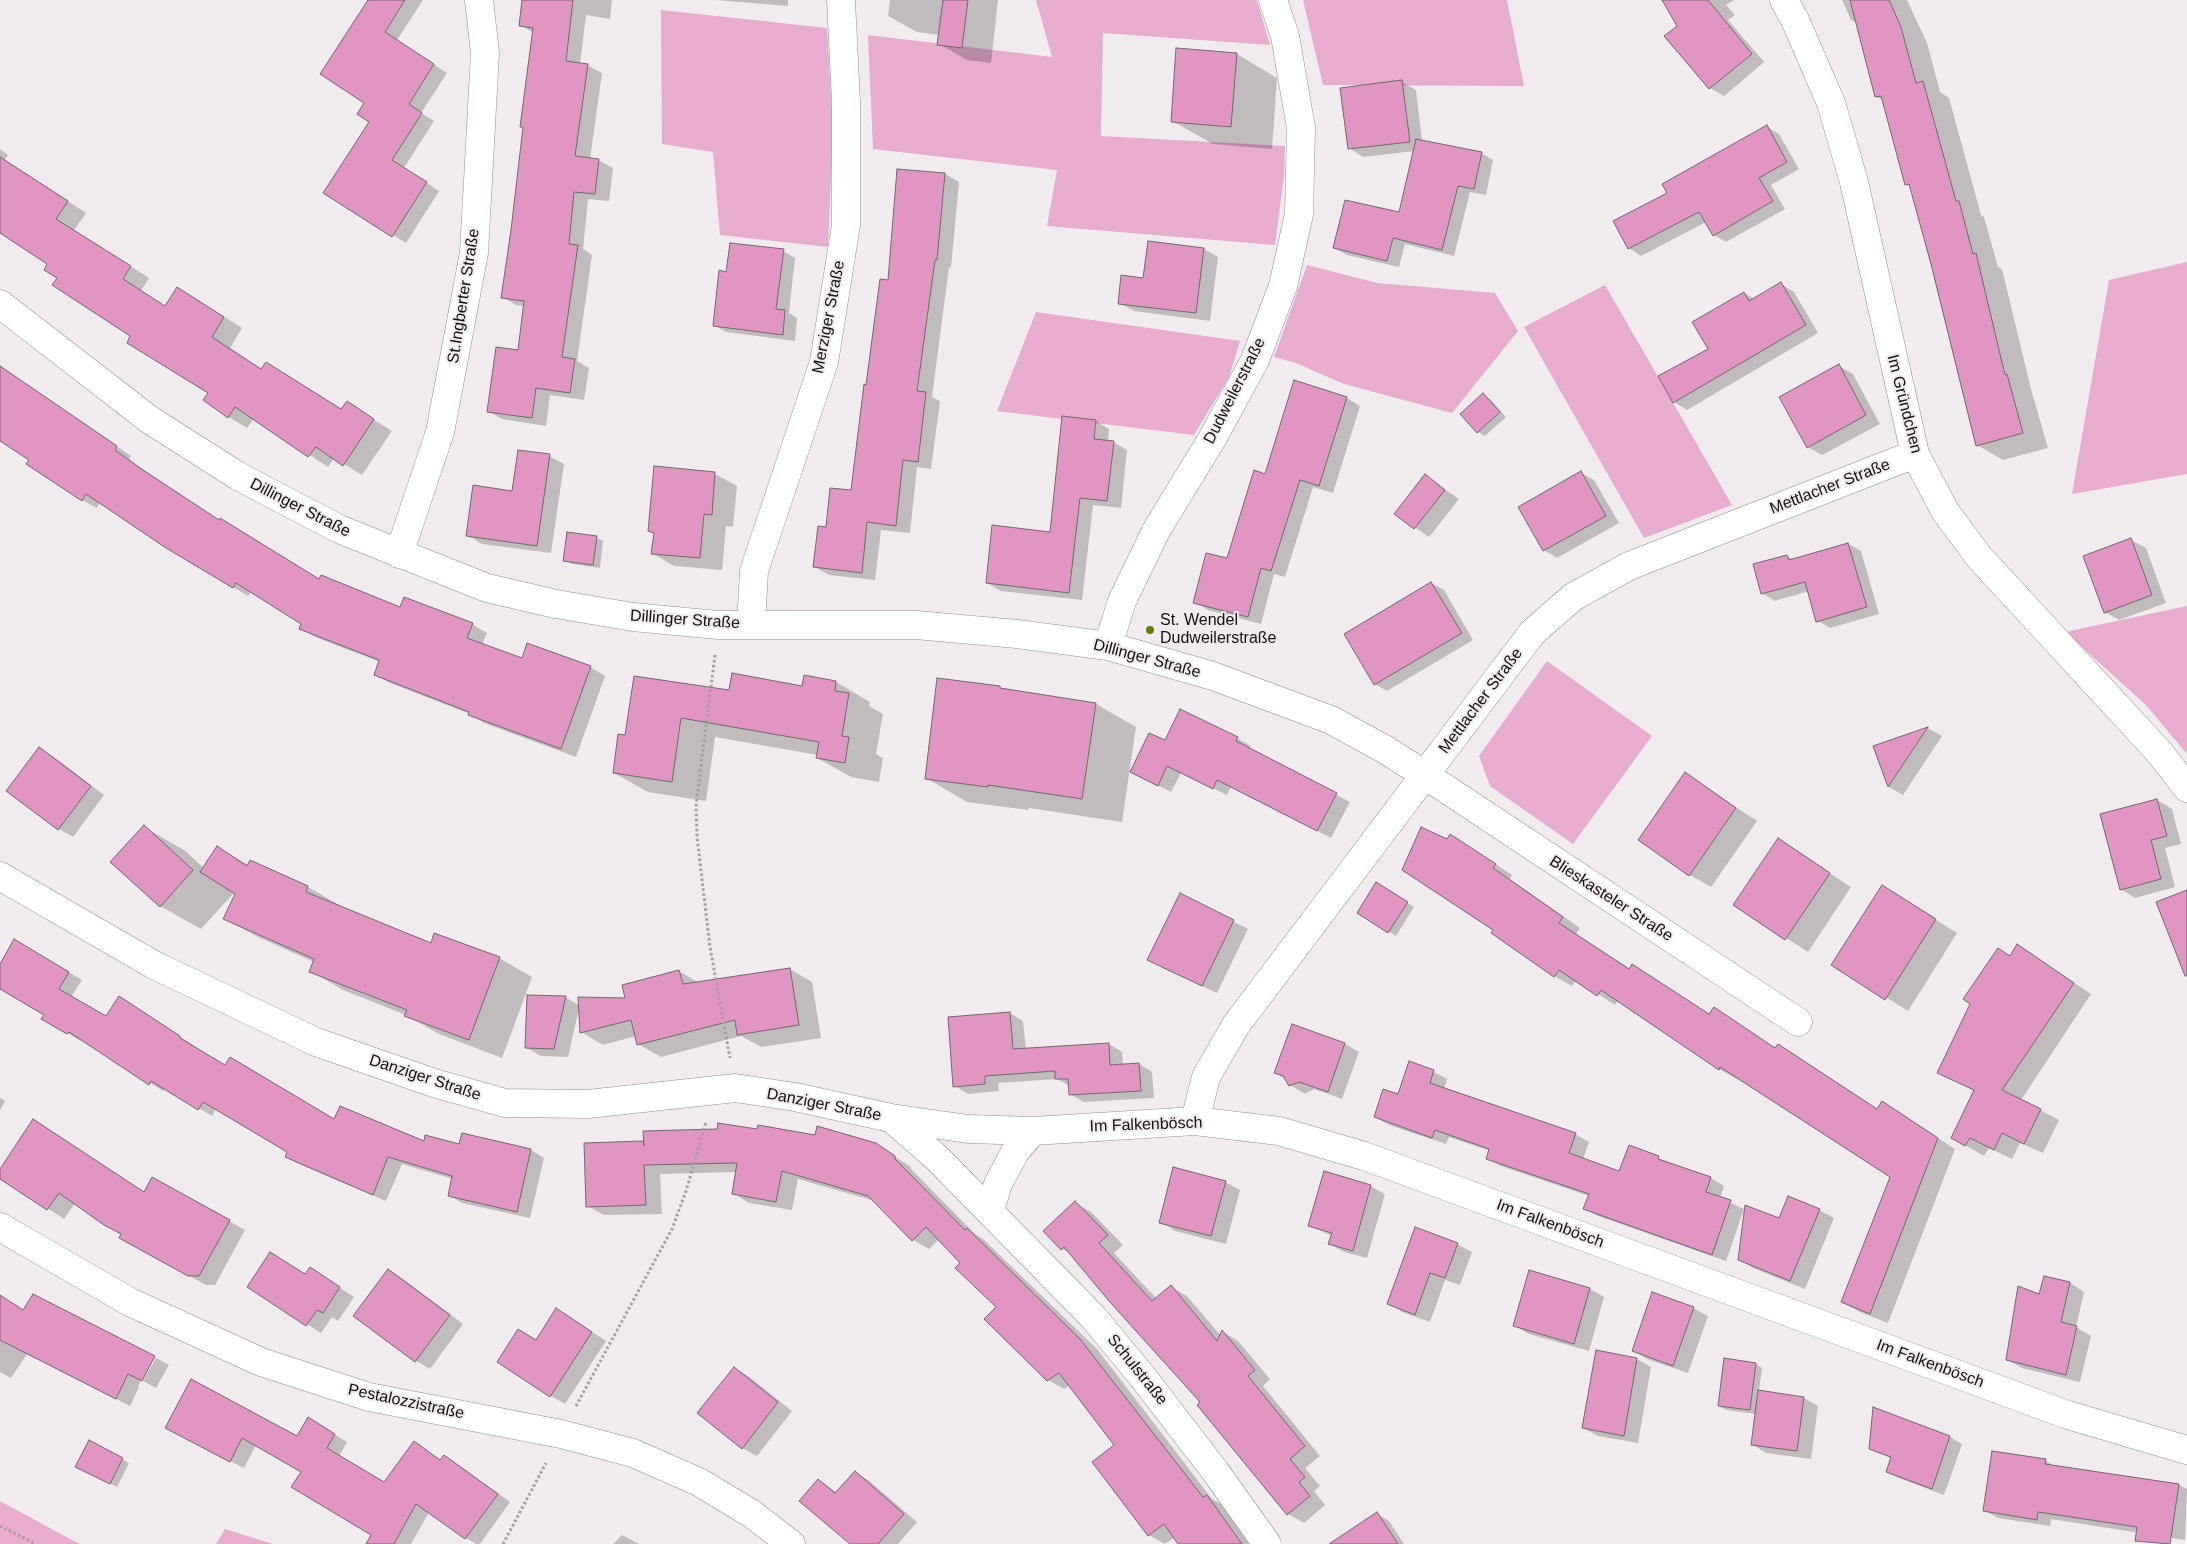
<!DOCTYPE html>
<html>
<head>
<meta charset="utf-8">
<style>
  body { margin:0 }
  canvas { display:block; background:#f1eaee }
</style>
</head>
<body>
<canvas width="2187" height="1544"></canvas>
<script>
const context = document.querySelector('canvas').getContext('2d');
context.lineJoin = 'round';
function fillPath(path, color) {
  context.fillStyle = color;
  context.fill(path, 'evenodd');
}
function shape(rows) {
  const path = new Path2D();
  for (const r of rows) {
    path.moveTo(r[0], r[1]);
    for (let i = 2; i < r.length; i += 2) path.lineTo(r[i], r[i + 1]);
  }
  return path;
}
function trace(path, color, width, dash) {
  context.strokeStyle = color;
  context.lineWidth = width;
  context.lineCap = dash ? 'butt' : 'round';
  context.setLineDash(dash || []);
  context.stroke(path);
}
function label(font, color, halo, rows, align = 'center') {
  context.font = font + ' Arial,sans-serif';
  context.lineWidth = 4;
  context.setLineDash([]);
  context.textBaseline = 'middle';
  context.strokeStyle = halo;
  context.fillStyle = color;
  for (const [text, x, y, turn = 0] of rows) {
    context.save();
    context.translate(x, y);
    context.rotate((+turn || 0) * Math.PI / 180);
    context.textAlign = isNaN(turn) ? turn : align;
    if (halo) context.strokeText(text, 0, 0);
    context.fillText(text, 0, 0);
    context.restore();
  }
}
const green = shape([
  [1036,0,1257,0,1270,45,1103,33,1101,136,1285,146,1284,176,1275,245,1047,226,1057,170,873,149,868,35,1052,57],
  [1303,0,1507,0,1524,86,1323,85],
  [661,10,827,28,833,129,828,247,720,235,713,152,662,144],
  [2187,262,2187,474,2072,494,2109,280],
  [1307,265,1377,283,1495,293,1518,331,1452,413,1344,384,1296,363,1274,357],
  [1605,285,1732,505,1644,538,1524,327],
  [1036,312,1240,341,1229,377,1194,435,997,411],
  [2187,606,2187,754,2146,705,2065,632],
  [1547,661,1652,736,1573,844,1490,786,1479,756],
  [0,1501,72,1540,80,1544,0,1544],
  [225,1529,273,1544,216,1544]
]);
const shadow = shape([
  [369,0,423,0,397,40,447,73,421,113,434,121,404,168,439,191,406,243,325,192,371,121,366,102],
  [523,0,612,0,610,19,586,15,580,64,587,65,602,73,590,159,598,160,613,168,609,201,588,199,583,249,592,255,577,361,589,368,584,400,550,395,546,426,502,419,488,411,519,352,524,306,516,305,502,297,524,128,521,126,534,33,520,25],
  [716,0,788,0,788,6],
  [890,0,998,0,991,63,967,60,939,44,940,35,917,32,888,16],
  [1664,0,1734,0,1726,5,1735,15,1728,20,1764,62,1724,96,1710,88,1666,37,1682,24],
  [1842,0,1907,0,1927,43,1940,92,1949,98,1981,215,1984,217,1998,267,2002,269,2031,389,2048,448,2003,460,1977,445,1911,187,1906,184,1883,100,1877,97,1857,23,1851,20],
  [1237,54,1277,78,1272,149,1213,144,1172,121],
  [1402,82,1416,90,1422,141,1481,153,1493,160,1486,195,1470,192,1454,256,1405,244,1399,267,1347,255,1335,248,1400,214,1415,151,1363,157,1349,148],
  [1767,127,1779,134,1799,169,1771,185,1785,209,1726,242,1714,235,1706,222,1641,256,1629,248,1669,194],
  [0,149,8,155,5,160,86,213,74,230,149,278,141,291,166,307,196,299,242,328,230,348,262,370,267,363,342,410,347,403,392,431,362,475,334,458,328,467,254,418,247,428,229,417,204,400,209,393,132,336,58,278,49,264,0,232],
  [945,174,959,182,951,268,949,267,932,397,940,401,931,469,917,467,910,533,881,530,875,580,829,575,815,567,827,528,852,492,868,386,889,281],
  [1204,249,1218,257,1210,321,1134,311,1119,303,1144,280],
  [783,251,795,258,789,313,797,318,795,341,726,332,714,325],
  [1781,284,1794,292,1818,333,1687,410,1674,402,1744,293,1754,299],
  [1839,366,1853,374,1880,424,1822,455,1808,447],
  [0,367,131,456,129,459,155,478,220,521,320,581,401,608,472,624,487,633,482,645,523,660,590,667,605,676,576,757,484,723,470,714,390,683,375,675,380,662,315,637,301,628,303,624,251,591,248,596,233,587,100,502,97,508,82,500,30,459,0,440],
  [1295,382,1347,398,1360,406,1333,493,1313,487,1285,577,1274,574,1261,624,1208,610,1195,602,1228,560,1265,475],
  [1483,395,1490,399,1506,417,1485,436,1478,432,1462,414],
  [1096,421,1109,429,1108,442,1113,442,1127,450,1121,508,1093,505,1082,600,1001,591,987,583,1051,533],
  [549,456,564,464,551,553,482,544,467,535],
  [1581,473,1594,480,1619,523,1557,558,1544,550],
  [715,474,737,486,733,527,726,526,722,570,674,566,652,553,655,534,649,531],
  [1425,476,1459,499,1429,537,1396,514],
  [596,537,603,541,600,568,572,564,565,560],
  [2131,540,2146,548,2166,603,2119,620,2105,612],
  [1848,544,1861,551,1879,614,1830,628,1818,621,1809,591,1775,601,1762,593,1787,556,1794,560],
  [1431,583,1444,590,1473,640,1387,691,1375,684],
  [836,682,870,702,869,706,883,714,876,754,883,758,879,782,851,777,817,758,818,755,715,737,706,801,648,792,614,773,626,736,730,691,803,687],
  [999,687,1005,690,1096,704,1136,727,1122,822,1029,808,1028,810,967,802,926,778],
  [1181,711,1237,738,1251,746,1249,749,1350,802,1331,838,1231,786,1227,795,1181,773,1171,792,1145,779],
  [1928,728,1942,736,1903,795,1889,787,1875,747],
  [40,748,54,757,104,795,73,837,59,829],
  [1686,774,1757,821,1711,887,1690,875],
  [2157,800,2172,809,2181,844,2165,848,2175,887,2135,898,2121,889],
  [144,827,184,850,204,868,217,847,248,865,250,862,308,887,341,906,340,908,431,944,499,958,532,977,502,1058,439,1034,406,1015,343,990,311,971,314,962,258,937,225,919,236,893,229,889,233,894,201,929,160,906],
  [1448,840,1468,846,1512,875,1510,879,1580,928,1576,934,1630,969,1633,965,1710,1015,1714,1009,1776,1049,1878,1110,1883,1103,1955,1149,1888,1323,1860,1312,1842,1302,1892,1176,1738,1077,1737,1079,1719,1069,1618,1000,1615,1005,1576,980,1572,986,1554,976,1495,929],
  [1778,840,1851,887,1808,952,1735,905],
  [1376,884,1414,907,1396,936,1358,913],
  [1882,886,1957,933,1908,1011,1833,964],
  [1180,895,1248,929,1217,993,1163,968],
  [15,941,82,980,71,997,106,1018,132,1005,193,1045,192,1046,226,1067,335,1121,424,1143,460,1146,463,1135,531,1150,544,1158,530,1218,462,1203,449,1195,453,1179,402,1164,386,1201,299,1164,286,1157,288,1152,216,1108,212,1116,165,1088,163,1091,82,1039,81,1041,43,1019,45,1015,0,988,0,966],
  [2018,946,2091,994,2021,1100,2059,1120,2043,1153,2020,1143,2012,1159,1989,1148,1984,1156,1953,1138,1975,1091,1939,1073],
  [790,969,812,982,821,1038,761,1047,741,1036,661,1057,638,1044,636,1036,603,1045,581,1032,579,1008,568,1057,541,1056,527,1048,565,997,580,1006,627,1000,679,971,699,983],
  [1010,1013,1023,1021,1026,1050,1109,1044,1122,1052,1123,1065,1139,1064,1152,1072,1154,1098,1084,1102,1070,1094,1070,1086,1057,1079,998,1083,999,1091,968,1094,955,1086],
  [1345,1044,1359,1052,1342,1099,1314,1089,1305,1094,1290,1085,1286,1078,1276,1073],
  [1410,1063,1434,1072,1447,1079,1444,1089,1575,1134,1589,1142,1583,1159,1620,1173,1629,1147,1711,1178,1724,1186,1720,1198,1744,1209,1726,1261,1598,1216,1585,1208,1589,1196,1501,1166,1487,1158,1490,1151,1449,1137,1446,1144,1389,1125,1375,1117,1399,1095],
  [0,1098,5,1101,0,1110],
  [34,1120,145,1193,229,1221,245,1230,215,1285,206,1285,137,1247,122,1234,75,1203,64,1219,0,1177,0,1171],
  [758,1131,875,1144,911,1167,911,1169,975,1234,983,1239,1097,1349,1212,1499,1223,1505,1251,1544,1180,1544,1175,1537,1165,1544,1149,1535,1116,1445,1070,1385,1064,1389,1048,1380,998,1307,962,1263,939,1239,929,1249,913,1240,875,1201,798,1179,792,1210,749,1203,733,1193,736,1172,660,1174,662,1214,604,1215,588,1206,643,1142],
  [1225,1182,1240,1190,1226,1244,1175,1231,1161,1222],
  [1370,1186,1385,1194,1367,1258,1344,1252,1330,1244,1332,1236,1310,1226],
  [1075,1203,1091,1212,1123,1245,1114,1253,1157,1299,1171,1287,1187,1296,1221,1336,1223,1332,1238,1341,1270,1379,1263,1386,1320,1456,1305,1468,1320,1486,1314,1491,1325,1505,1304,1523,1288,1514,1201,1402,1072,1254,1062,1249],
  [1819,1210,1834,1218,1805,1289,1753,1268,1739,1259,1779,1220],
  [1457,1244,1472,1252,1460,1285,1445,1280,1430,1322,1402,1312,1388,1303],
  [310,1268,354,1297,338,1321,332,1317,321,1333,249,1286,306,1275],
  [388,1271,403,1279,463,1324,430,1369,416,1361],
  [1530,1272,1590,1289,1604,1297,1589,1351,1529,1334,1515,1326],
  [2045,1277,2070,1283,2084,1292,2076,1327,2091,1336,2080,1382,2022,1368,2008,1360,2039,1296],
  [0,1296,24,1311,153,1357,138,1386,139,1387,130,1406,27,1354,11,1378,0,1372],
  [1693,1308,1708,1316,1688,1373,1647,1359,1633,1350],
  [571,1318,606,1341,565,1404,551,1396,537,1341],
  [156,1358,169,1365,156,1388,143,1381],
  [1637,1359,1651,1367,1638,1443,1598,1436,1583,1428],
  [1756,1364,1762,1368,1759,1391,1804,1398,1818,1406,1811,1459,1766,1453,1752,1444,1756,1414,1726,1410,1719,1406],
  [734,1368,748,1376,792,1411,757,1456,742,1448],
  [1874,1409,1950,1437,1962,1444,1944,1495,1899,1478,1887,1472,1892,1459,1870,1449],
  [309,1419,347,1442,339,1456,385,1484,414,1443,441,1460,444,1456,457,1464,510,1502,480,1544,476,1544,466,1538,429,1512,411,1544,367,1544,372,1535,302,1472,256,1445,244,1468,179,1435,298,1437],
  [90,1442,129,1463,117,1487,84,1470],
  [2046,1461,2056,1467,2179,1485,2187,1489,2185,1540,2051,1519,2050,1526,1998,1518,1985,1511],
  [855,1472,868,1480,917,1522,898,1544,851,1544,819,1480,837,1493],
  [1377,1514,1389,1521,1404,1544,1332,1544],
  [622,1535,639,1544,613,1544]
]);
const building = shape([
  [368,0,405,0,385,32,434,64,409,104,422,113,392,160,427,182,392,237,323,193,369,122,357,114,364,103,320,74,368,0],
  [522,0,573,0,566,61,588,64,575,156,599,159,595,194,574,192,569,244,578,245,562,357,575,359,570,393,536,388,532,418,487,412,496,347,518,350,524,301,501,298,511,230,523,127,520,127,533,28,519,26,522,0],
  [943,0,968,0,962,48,937,45,943,0],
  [1662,0,1708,0,1752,54,1709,89,1664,36,1677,26,1662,0],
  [1850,0,1889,0,1901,27,1916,83,1923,81,1956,201,1959,201,1973,254,1976,253,2005,375,2007,374,2023,433,1976,446,1931,264,1909,184,1905,185,1881,96,1875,97,1850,0],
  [1176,48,1237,53,1231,127,1171,122,1176,48],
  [1402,80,1410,142,1348,149,1340,88,1402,80],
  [1767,125,1787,162,1759,178,1773,201,1713,236,1699,212,1628,249,1613,221,1667,193,1662,184,1767,125],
  [1416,139,1482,152,1474,189,1458,186,1442,250,1393,238,1387,261,1333,248,1345,200,1399,212,1416,139],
  [0,157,68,201,56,219,131,266,123,279,165,306,177,287,224,317,212,337,261,369,266,362,341,409,347,401,374,419,343,466,316,447,308,457,235,407,228,418,203,400,208,393,127,343,130,336,52,285,57,278,44,270,47,264,0,233,0,157],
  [897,169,945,173,937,260,935,260,917,391,926,392,918,462,903,460,896,526,867,522,862,573,813,567,818,526,826,527,830,488,851,490,864,384,866,385,880,279,888,280,897,169],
  [1148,241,1204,248,1196,313,1118,304,1121,275,1143,278,1148,241],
  [730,243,784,249,776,309,785,310,783,335,713,326,719,270,726,272,730,243],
  [1781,282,1806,325,1673,403,1658,376,1708,349,1692,322,1744,292,1749,301,1781,282],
  [1839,364,1866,415,1807,448,1779,397,1839,364],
  [0,366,117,446,115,450,140,468,219,520,220,518,319,579,321,575,400,607,404,597,473,623,467,638,522,658,527,643,591,666,561,749,468,715,469,712,374,675,379,660,299,629,301,624,236,583,233,588,166,548,86,494,82,501,26,464,29,460,0,441,0,366],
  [1294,380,1347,397,1319,486,1300,480,1271,571,1261,568,1248,617,1193,603,1206,553,1227,558,1254,470,1265,474,1294,380],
  [1483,393,1500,412,1477,433,1460,414,1483,393],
  [1062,416,1096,420,1094,439,1114,441,1107,501,1080,498,1069,593,986,583,992,525,1050,532,1062,416],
  [518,450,550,454,537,546,466,536,473,485,512,491,518,450],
  [654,466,715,472,712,515,704,514,700,558,651,554,654,533,648,531,654,466],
  [1581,471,1606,516,1543,551,1518,507,1581,471],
  [1425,474,1445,490,1414,529,1394,514,1425,474],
  [567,532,597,536,593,565,563,561,567,532],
  [2131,538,2152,595,2104,613,2083,556,2131,538],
  [1848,543,1867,607,1816,622,1805,582,1761,594,1753,564,1787,555,1789,560,1848,543],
  [1431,582,1462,633,1374,685,1344,634,1431,582],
  [732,673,802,686,804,675,836,681,835,691,849,693,842,736,849,737,845,763,816,758,819,742,681,718,672,782,613,773,618,734,625,735,634,676,729,690,732,673],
  [937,678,1000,686,1000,688,1096,703,1082,799,988,785,988,787,925,779,937,678],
  [1180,709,1238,737,1236,741,1337,793,1317,831,1217,780,1213,789,1167,766,1158,786,1130,772,1149,733,1165,740,1180,709],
  [1928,727,1888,787,1873,746,1928,727],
  [39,747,91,786,58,830,6,791,39,747],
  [1685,772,1736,808,1689,876,1638,840,1685,772],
  [2157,799,2167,836,2151,840,2161,879,2120,890,2100,814,2157,799],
  [144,825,193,870,160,907,110,862,144,825],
  [1421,827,1447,839,1450,834,1496,864,1493,868,1563,917,1559,923,1629,969,1632,964,1709,1014,1714,1007,1775,1048,1778,1044,1877,1109,1882,1101,1938,1138,1870,1314,1841,1302,1890,1177,1720,1067,1719,1070,1601,990,1597,996,1559,970,1554,977,1491,933,1493,930,1402,870,1421,827],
  [1778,838,1830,873,1785,940,1733,905,1778,838],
  [217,846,247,866,250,860,308,886,306,892,431,943,434,933,500,957,469,1040,404,1016,407,1010,309,972,314,959,223,919,235,894,200,872,217,846],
  [1376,882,1408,902,1388,933,1357,913,1376,882],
  [1882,885,1936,919,1885,1000,1831,965,1882,885],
  [2187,890,2187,976,2185,976,2156,902,2187,890],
  [1180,893,1234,920,1202,986,1147,960,1180,893],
  [14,939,69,972,59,989,106,1016,119,996,180,1036,180,1038,225,1065,230,1057,334,1119,340,1106,424,1141,425,1135,459,1144,462,1133,531,1149,517,1212,448,1196,452,1176,388,1157,373,1195,285,1157,287,1152,203,1102,198,1110,151,1081,149,1085,69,1032,67,1034,41,1019,44,1015,0,989,0,964,14,939],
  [2017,944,2074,983,2002,1090,2041,1109,2024,1144,2002,1133,1994,1150,1970,1138,1965,1146,1951,1138,1974,1090,1937,1073,1970,1004,1963,999,1998,948,2010,956,2017,944],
  [790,968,799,1025,737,1035,735,1020,637,1045,631,1020,580,1033,578,997,625,998,622,985,679,970,683,984,790,968],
  [527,995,566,996,554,1049,525,1048,527,995],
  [1010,1012,1013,1049,1109,1043,1110,1065,1139,1063,1141,1091,1069,1095,1068,1079,1055,1079,1055,1071,985,1076,985,1084,953,1087,948,1017,1010,1012],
  [1292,1024,1345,1043,1328,1092,1299,1082,1289,1086,1283,1076,1274,1073,1292,1024],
  [1409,1061,1434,1070,1430,1083,1576,1133,1569,1153,1619,1171,1629,1145,1659,1156,1658,1159,1711,1177,1706,1192,1731,1200,1712,1255,1583,1209,1589,1194,1486,1159,1489,1149,1435,1130,1432,1138,1374,1117,1383,1089,1398,1094,1409,1061],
  [33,1119,144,1192,152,1177,230,1220,199,1276,188,1276,119,1238,121,1234,104,1225,59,1193,47,1210,0,1179,0,1169,33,1119],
  [718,1123,757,1129,758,1125,815,1135,817,1126,876,1143,895,1156,895,1159,965,1230,967,1228,1080,1339,1203,1497,1207,1495,1242,1544,1178,1544,1164,1524,1148,1536,1092,1462,1114,1445,1059,1373,1047,1381,984,1319,996,1307,955,1268,960,1263,926,1227,912,1241,868,1196,782,1171,776,1202,732,1194,737,1163,644,1165,646,1205,586,1207,584,1143,643,1141,644,1146,643,1131,717,1129,718,1123],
  [1173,1167,1226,1181,1211,1236,1159,1223,1173,1167],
  [1324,1171,1371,1185,1353,1251,1328,1244,1332,1233,1308,1226,1324,1171],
  [1788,1196,1820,1209,1790,1281,1738,1260,1745,1205,1779,1218,1788,1196],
  [1075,1201,1108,1235,1099,1243,1152,1301,1171,1285,1217,1341,1222,1330,1255,1370,1248,1376,1305,1446,1290,1459,1305,1477,1299,1482,1310,1496,1287,1515,1197,1405,1200,1402,1109,1301,1064,1247,1061,1250,1043,1231,1075,1201],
  [1415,1227,1458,1243,1445,1278,1430,1273,1415,1315,1387,1304,1415,1227],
  [270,1252,305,1274,310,1267,340,1287,323,1313,317,1310,306,1326,247,1287,270,1252],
  [388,1269,450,1315,415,1362,353,1316,388,1269],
  [1529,1270,1590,1288,1574,1344,1513,1326,1529,1270],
  [2044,1276,2070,1282,2061,1322,2077,1326,2066,1375,2006,1360,2018,1286,2039,1294,2044,1276],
  [1652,1292,1694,1307,1673,1366,1632,1351,1652,1292],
  [33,1294,155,1356,142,1381,128,1374,116,1399,0,1340,0,1295,23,1310,33,1294],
  [556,1308,592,1332,550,1397,497,1362,518,1329,536,1340,556,1308],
  [1596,1350,1637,1358,1624,1436,1582,1428,1596,1350],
  [1724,1358,1756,1363,1750,1410,1718,1406,1724,1358],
  [734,1367,778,1402,742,1449,697,1413,734,1367],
  [191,1379,297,1436,308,1417,335,1434,327,1448,384,1482,414,1441,440,1460,444,1455,498,1494,465,1539,416,1504,394,1544,366,1544,371,1535,291,1487,301,1472,242,1438,230,1462,165,1428,191,1379],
  [1758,1390,1804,1397,1797,1451,1751,1445,1758,1390],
  [1873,1407,1950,1436,1932,1489,1886,1472,1891,1457,1869,1449,1873,1407],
  [89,1440,123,1458,110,1484,75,1467,89,1440],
  [1992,1451,2046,1459,2045,1464,2179,1484,2170,1544,2135,1541,2137,1527,2038,1512,2037,1520,1983,1511,1992,1451],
  [855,1471,904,1514,878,1544,850,1544,799,1501,818,1479,835,1493,855,1471],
  [1377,1512,1398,1544,1329,1544,1377,1512]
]);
const path = shape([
  [715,655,696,805,697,837,710,947,730,1058],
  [576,1406,672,1229,686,1191,706,1122],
  [0,1526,36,1544],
  [503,1544,546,1463]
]);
const minor = shape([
  [1784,0,1795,20,1831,103,1854,182,1915,454,1945,511,1979,557,2160,753,2187,788],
  [0,304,150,420,238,476,339,529,487,588,556,604,633,617,718,625,916,625,1017,634,1108,646,1213,676,1331,720,1386,750,1425,775,1798,1022],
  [399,554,440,432,474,253,485,53,479,0],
  [751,625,754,571,824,362,846,225,846,102,841,0],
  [1108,646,1122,601,1157,529,1212,439,1255,360,1283,286,1299,214,1301,128,1285,36,1273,0],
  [0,876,154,965,316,1042,434,1083,505,1103,588,1104,735,1088,795,1097,891,1118,968,1129,1033,1131,1195,1121,1279,1131,1364,1156,2068,1415,2187,1450],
  [891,1118,937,1158,1093,1317,1142,1376,1215,1471,1267,1544],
  [1195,1121,1206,1077,1236,1025,1532,633,1573,597,1629,566,1915,454],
  [990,1210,998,1184,1015,1152,1033,1131],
  [0,1227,130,1302,261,1362,369,1397,561,1434,633,1453,699,1482,752,1514,791,1544]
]);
const markers = [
  [1150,630,5,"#5a8100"]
];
const streetNames = [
  ["St.Ingberter Straße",464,296,-81],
  ["Merziger Straße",829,317,-79],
  ["Dudweilerstraße",1235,391,-63],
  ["Im Gründchen",1904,404,76],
  ["Mettlacher Straße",1830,487,-21],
  ["Dillinger Straße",300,508,27],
  ["Dillinger Straße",685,620,4],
  ["Dillinger Straße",1147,659,15],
  ["Mettlacher Straße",1481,701,-53],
  ["Blieskasteler Straße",1611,899,33],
  ["Danziger Straße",425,1078,18],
  ["Danziger Straße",824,1105,11],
  ["Im Falkenbösch",1146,1125,-2],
  ["Im Falkenbösch",1550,1224,20],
  ["Im Falkenbösch",1930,1364,20],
  ["Schulstraße",1137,1370,51],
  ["Pestalozzistraße",406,1402,12]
];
const poiNames = [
  ["St. Wendel",1160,621],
  ["Dudweilerstraße",1160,639]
];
fillPath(green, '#e7acce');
fillPath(shadow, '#0003');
fillPath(building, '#e195c3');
trace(building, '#70696d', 1);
trace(minor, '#938d90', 29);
trace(path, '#a59fa3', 3, [2.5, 2.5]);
trace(minor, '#fff', 28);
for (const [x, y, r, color] of markers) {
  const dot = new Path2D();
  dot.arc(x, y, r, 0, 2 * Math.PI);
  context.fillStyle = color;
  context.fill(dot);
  trace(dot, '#f1eaee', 2);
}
label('16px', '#131012', '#f1eaee', streetNames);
label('16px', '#131012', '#f1eaee', poiNames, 'left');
</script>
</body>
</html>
